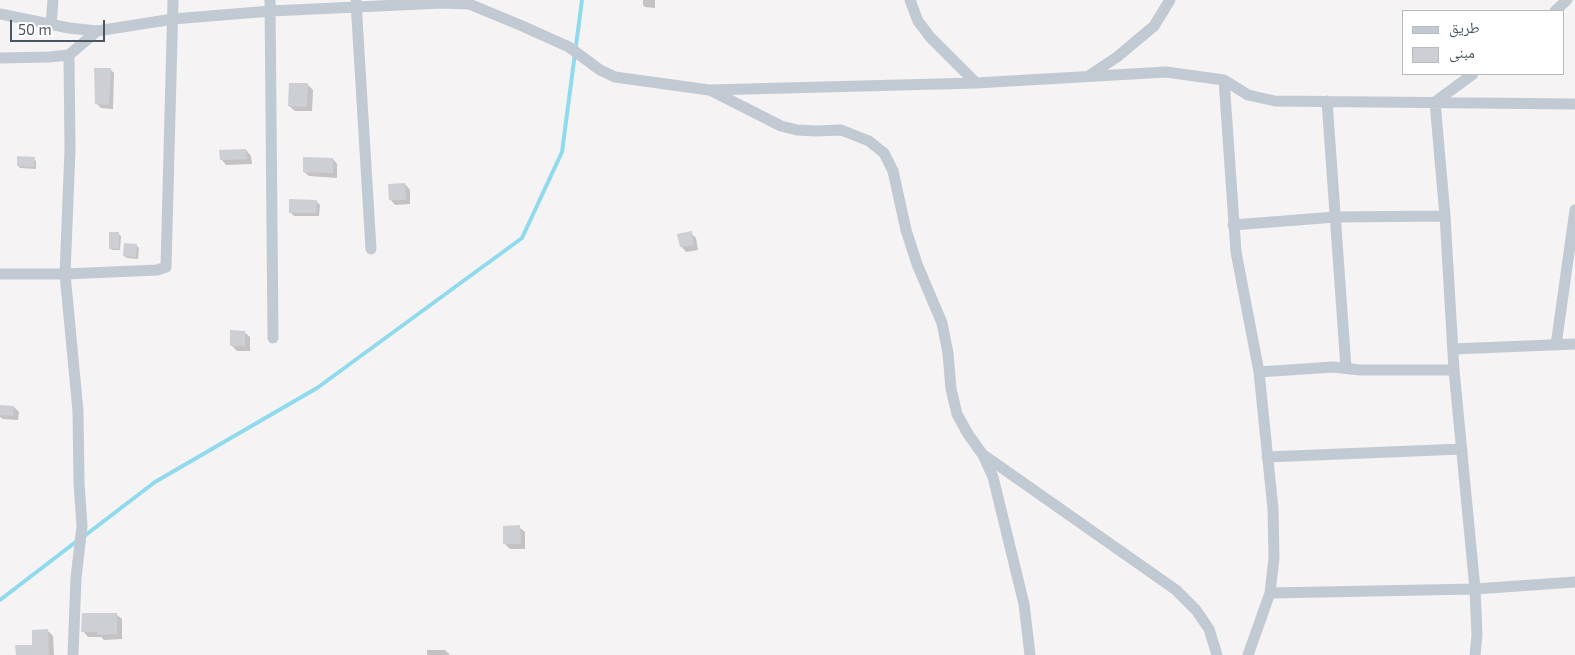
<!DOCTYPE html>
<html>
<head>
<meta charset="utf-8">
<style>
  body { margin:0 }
  #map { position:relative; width:1575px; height:655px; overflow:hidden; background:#f5f3f3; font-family:"Exo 2","Noto Naskh Arabic",sans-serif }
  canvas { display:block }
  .legend { position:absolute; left:1402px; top:10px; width:162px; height:65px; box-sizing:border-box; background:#fff; border:1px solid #b7bbc0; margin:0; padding:6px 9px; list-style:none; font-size:15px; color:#4a5661 }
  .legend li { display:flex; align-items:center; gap:10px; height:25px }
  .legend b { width:25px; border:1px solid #b7bbc0 }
  .scale { position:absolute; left:10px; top:20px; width:95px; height:22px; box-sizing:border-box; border:2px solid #4a5661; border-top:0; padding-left:6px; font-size:15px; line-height:18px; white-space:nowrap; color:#4a5661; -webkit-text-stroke:4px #fff; paint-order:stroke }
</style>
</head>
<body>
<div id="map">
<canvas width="1575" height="655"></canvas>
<ul class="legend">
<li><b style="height:6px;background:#c1cad2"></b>طريق</li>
<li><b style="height:14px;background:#cdcfd5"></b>مبنى</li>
</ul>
<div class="scale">50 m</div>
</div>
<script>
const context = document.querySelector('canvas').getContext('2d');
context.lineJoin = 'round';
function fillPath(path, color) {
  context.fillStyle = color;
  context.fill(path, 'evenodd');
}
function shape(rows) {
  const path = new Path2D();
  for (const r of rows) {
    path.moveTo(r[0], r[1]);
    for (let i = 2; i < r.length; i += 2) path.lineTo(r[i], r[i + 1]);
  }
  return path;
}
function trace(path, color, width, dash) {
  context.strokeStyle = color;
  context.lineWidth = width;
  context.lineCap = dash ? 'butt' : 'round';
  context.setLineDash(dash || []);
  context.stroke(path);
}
const shadow = shape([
  [643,0,655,0,655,8,645,7,643,5],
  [110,69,114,73,113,109,101,108,97,104],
  [307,84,313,90,312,111,295,111,289,106],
  [246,150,251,156,252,164,226,165,221,159],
  [34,159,36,161,36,169,20,168,18,166],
  [333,159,337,164,337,178,309,176,304,172],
  [405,184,410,190,410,204,395,205,390,199],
  [316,201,320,205,319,216,294,216,291,213],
  [691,233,696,238,698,250,686,252,681,246],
  [118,234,121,236,120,250,112,250,110,248],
  [136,245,139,248,138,259,127,258,124,256],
  [244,332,250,337,250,351,237,351,231,345],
  [0,406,14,407,19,412,18,420,3,419,0,417],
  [519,527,525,532,525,549,510,549,505,544],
  [116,614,122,619,122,639,104,640,101,637,88,637,83,631],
  [48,631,53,636,54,655,17,655,34,646],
  [427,650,445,650,450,655,427,655]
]);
const stream = shape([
  [83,537,155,482,317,388,522,238,562,152,582,0],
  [0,600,77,541]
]);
const building = shape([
  [94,68,111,68,109,105,95,104],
  [289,83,308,83,307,107,288,106],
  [246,149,247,159,220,160,219,150],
  [17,156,35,157,34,167,17,166],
  [303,157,333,158,333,173,303,172],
  [405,183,406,200,389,200,388,184],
  [289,199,317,200,316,213,289,213],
  [692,231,694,245,680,247,677,234],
  [109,232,119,232,119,249,109,249],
  [124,243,137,244,136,257,123,256],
  [230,330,245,331,245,346,230,346],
  [0,405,14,406,13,416,0,415],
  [520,525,521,544,503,544,503,526],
  [82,613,117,613,117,634,97,635,97,632,81,632],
  [48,629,49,655,16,655,15,645,32,645,32,630]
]);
const minor = shape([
  [270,0,273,338],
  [910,0,918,21,930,37,976,83],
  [356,2,371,249],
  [1555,11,1567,0],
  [0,14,69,28,97,31],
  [51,25,53,0],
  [69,55,70,150,65,274,78,411,79,483,82,526,76,578,73,655],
  [0,58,49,57,69,55,97,31,173,19,271,11,442,3,469,4,520,25,569,47,600,70,615,77,709,90,976,83,1166,72,1224,80,1248,95,1275,101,1575,104],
  [1473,74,1435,102,1445,216,1454,370,1475,589,1477,635,1475,655],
  [1090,75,1117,57,1154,26,1170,0],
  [1224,80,1236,252,1259,372,1273,509,1274,558,1270,593,1248,655],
  [712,91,781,126,797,130,816,131,841,130,869,141,884,153,893,171,906,230,917,264,942,323,948,353,951,389,957,414,968,434,983,455,993,477,1024,604,1030,655],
  [1327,101,1346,368],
  [1233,225,1335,217,1445,216],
  [0,274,65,274,157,270,166,267,173,0],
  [1556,345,1575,210],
  [1453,349,1575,344],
  [1259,372,1333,367,1360,370,1454,370],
  [985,456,1176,590,1196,610,1209,629,1217,655],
  [1267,457,1462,449],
  [1270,593,1475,589,1575,582]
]);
fillPath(shadow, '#0003');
trace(stream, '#90daee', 4);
fillPath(building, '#cdcfd5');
trace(minor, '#c1cad2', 11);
</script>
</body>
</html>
